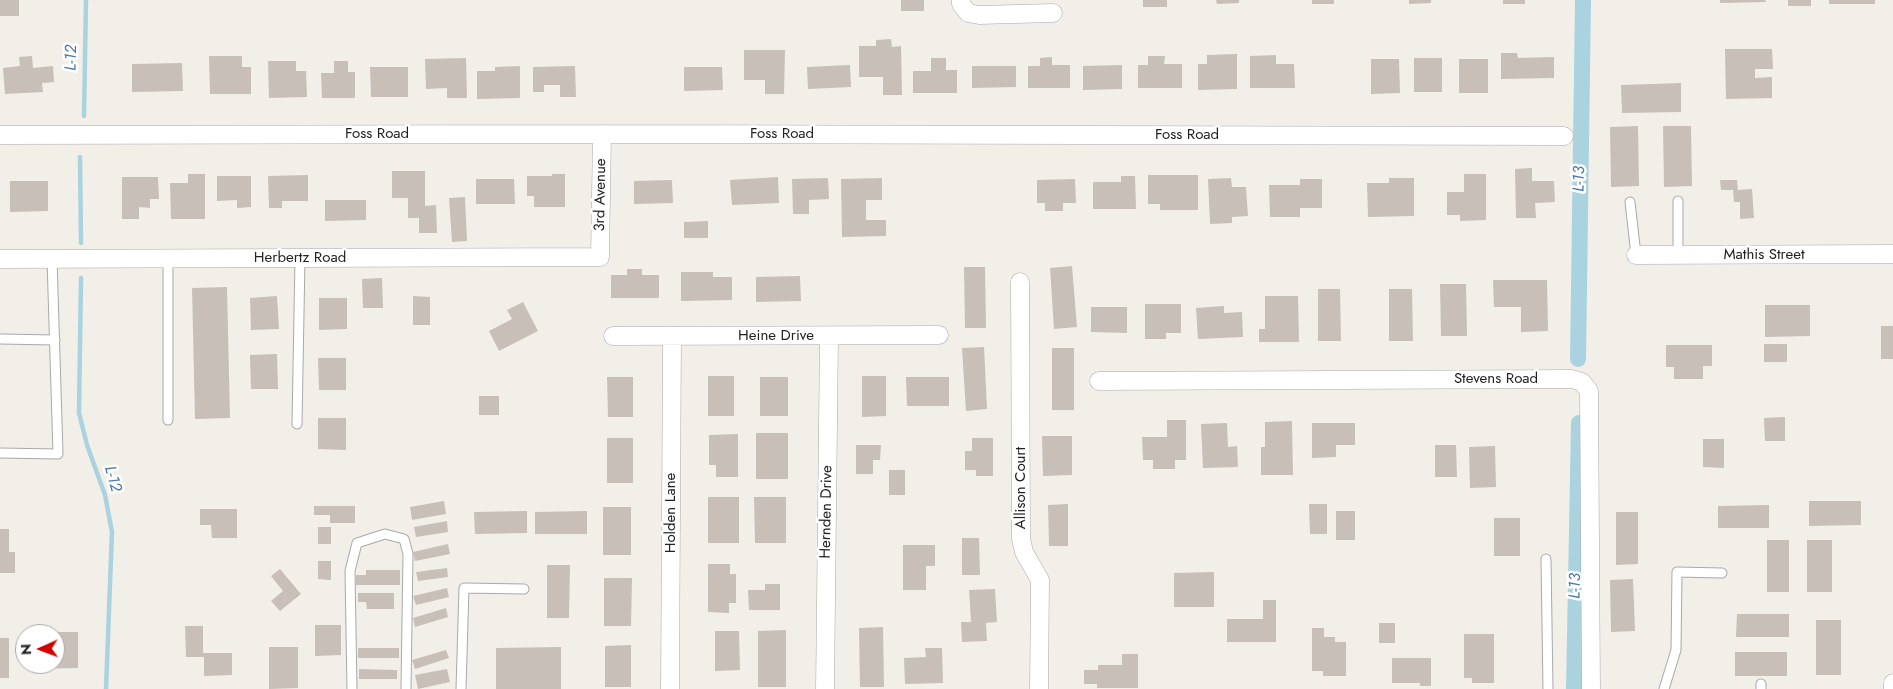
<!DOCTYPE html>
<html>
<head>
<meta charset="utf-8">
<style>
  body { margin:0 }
  #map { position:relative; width:1893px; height:689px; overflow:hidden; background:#f2efe9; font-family:Jost,sans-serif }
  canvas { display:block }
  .north { position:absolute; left:15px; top:624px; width:50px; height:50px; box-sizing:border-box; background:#fff; border:1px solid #a7a7a7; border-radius:50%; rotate:268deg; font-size:14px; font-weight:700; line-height:20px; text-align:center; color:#222 }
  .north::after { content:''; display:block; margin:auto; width:18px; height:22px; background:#d40000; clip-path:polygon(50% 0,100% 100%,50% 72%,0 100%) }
</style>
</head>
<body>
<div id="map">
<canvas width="1893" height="689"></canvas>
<div class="north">N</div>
</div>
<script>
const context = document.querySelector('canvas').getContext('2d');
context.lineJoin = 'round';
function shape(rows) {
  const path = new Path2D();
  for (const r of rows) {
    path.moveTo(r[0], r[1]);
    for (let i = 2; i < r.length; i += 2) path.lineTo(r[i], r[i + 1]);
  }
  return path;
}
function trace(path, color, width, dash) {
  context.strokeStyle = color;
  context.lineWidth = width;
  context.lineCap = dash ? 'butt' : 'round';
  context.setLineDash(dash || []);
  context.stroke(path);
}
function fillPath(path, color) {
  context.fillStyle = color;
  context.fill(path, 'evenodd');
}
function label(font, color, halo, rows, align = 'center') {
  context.font = font + ' Jost,sans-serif';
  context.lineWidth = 5;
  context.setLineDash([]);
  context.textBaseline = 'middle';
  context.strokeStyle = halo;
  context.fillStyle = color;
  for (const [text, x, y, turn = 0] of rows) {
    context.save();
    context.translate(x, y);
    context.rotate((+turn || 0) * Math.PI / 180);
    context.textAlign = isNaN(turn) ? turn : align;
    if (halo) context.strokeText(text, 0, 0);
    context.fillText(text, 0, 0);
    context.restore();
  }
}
const stream = shape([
  [84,116,86,0],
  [80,157,81,243],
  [81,278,79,413,87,445,105,495,112,532,106,689]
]);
const canal = shape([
  [1578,359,1583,0],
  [1574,689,1579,423]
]);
const building = shape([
  [0,0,19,0,19,16,0,16],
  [901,0,924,0,924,11,901,11],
  [1143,0,1167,0,1167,7,1143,7],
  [1216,0,1239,0,1239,3,1217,4],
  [1312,0,1334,0,1334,4,1312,4],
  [1409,0,1431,0,1431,3,1409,4],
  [1503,0,1525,0,1525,4,1503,4],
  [1720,0,1765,0,1766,2,1720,3],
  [1788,0,1811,0,1811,6,1788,6],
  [1829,0,1875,0,1875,4,1829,4],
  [891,39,892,47,901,46,902,95,883,95,883,77,859,77,859,46,876,46,876,40],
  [1725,49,1772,49,1773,69,1755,69,1755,78,1772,77,1772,98,1726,99],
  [744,50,785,50,784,94,765,94,765,80,744,80],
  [1501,53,1517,53,1518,58,1554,57,1554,78,1501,79],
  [1237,54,1237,89,1198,90,1198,64,1207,64,1207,55],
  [1276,55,1276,64,1294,64,1295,88,1250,88,1250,56],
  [32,56,33,68,53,66,54,82,42,83,43,92,5,94,3,68,20,66,19,57],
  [209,56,242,56,242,67,251,67,251,94,210,94],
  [1148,56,1165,56,1164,64,1182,64,1182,88,1138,88,1138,65,1148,65],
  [1052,57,1052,65,1070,65,1070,88,1028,88,1028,66,1040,66,1040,58],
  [466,58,467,98,447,98,447,88,426,89,425,59],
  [931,58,946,58,946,70,957,70,957,93,913,93,913,71,931,71],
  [1414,58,1442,58,1442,92,1414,92],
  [1371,59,1399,59,1400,93,1371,94],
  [1459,59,1488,59,1488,93,1459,93],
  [268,61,296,61,296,71,306,71,307,97,269,98],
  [334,61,348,61,348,72,355,72,355,98,322,98,321,73,334,73],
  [182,63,183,91,132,92,132,64],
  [850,65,851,87,808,89,807,67],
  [1122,65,1122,89,1083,90,1083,66],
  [520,66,520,98,477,99,477,71,495,71,495,67],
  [575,66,576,97,560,97,560,85,544,85,544,92,533,92,533,67],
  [972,66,1016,66,1016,87,972,88],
  [370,67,408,67,408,97,371,97],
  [684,67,722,67,723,90,684,91],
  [1681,83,1681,112,1622,113,1621,85],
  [1638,126,1639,186,1611,187,1610,127],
  [1663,126,1691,126,1692,186,1664,187],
  [1532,168,1532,181,1554,181,1555,202,1535,203,1536,218,1516,218,1515,169],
  [392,171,425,171,425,206,436,205,437,233,419,233,419,218,408,218,408,198,392,198],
  [188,174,205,174,205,219,171,219,170,183,188,183],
  [552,174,565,174,565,207,534,207,534,196,527,196,527,176,552,176],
  [1464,174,1486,174,1486,220,1460,221,1460,215,1447,215,1447,192,1464,192],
  [308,175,308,201,282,201,282,208,269,208,268,176],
  [1148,175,1198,175,1198,210,1160,210,1160,204,1148,204],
  [217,176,251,176,251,207,237,208,237,200,217,201],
  [1121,176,1135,176,1136,209,1093,209,1093,182,1121,182],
  [122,177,158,177,159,199,150,199,150,208,139,207,139,219,122,219],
  [778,177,779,203,732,205,730,180],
  [828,178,829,199,809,200,809,214,793,214,792,179],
  [882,178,882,200,866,200,866,220,886,220,886,236,842,237,841,179],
  [1231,178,1232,187,1246,187,1248,216,1232,217,1232,223,1210,224,1208,179],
  [1389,178,1414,178,1414,216,1368,217,1367,183,1389,183],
  [476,179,514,179,515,204,476,204],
  [1075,179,1076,203,1063,203,1063,211,1045,211,1045,203,1037,203,1037,180],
  [1300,179,1322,179,1322,208,1300,208,1300,217,1270,217,1269,185,1300,185],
  [672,180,673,203,634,204,634,181],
  [1720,180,1737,180,1738,190,1752,189,1754,218,1740,219,1740,202,1734,202,1733,190,1721,190],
  [10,181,48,181,48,211,10,212],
  [465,197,467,241,452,242,449,198],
  [325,200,366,200,366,220,325,221],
  [708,221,708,238,684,238,684,222],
  [1072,266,1077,327,1054,329,1050,268],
  [964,267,985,267,986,328,965,328],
  [627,269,642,269,642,275,659,275,659,298,611,298,611,275,627,275],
  [681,272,713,272,713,277,732,277,732,300,681,301],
  [800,276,801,301,756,302,756,277],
  [382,278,383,308,363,308,362,279],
  [1493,280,1547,280,1548,331,1521,332,1521,307,1494,307],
  [1440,284,1466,284,1467,336,1441,336],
  [227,287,230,418,195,419,192,288],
  [1318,289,1340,289,1341,341,1318,341],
  [1389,289,1412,289,1413,341,1389,341],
  [277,296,279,329,251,330,250,298],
  [413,296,430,297,430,325,413,325],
  [1265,296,1298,296,1299,342,1259,342,1259,329,1265,329],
  [319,298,347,298,347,329,319,330],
  [523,302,538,331,499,351,489,331,512,319,507,310],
  [1145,304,1181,304,1181,333,1166,333,1166,339,1145,339],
  [1765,305,1810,305,1810,336,1765,337],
  [1224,306,1224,313,1242,312,1243,337,1198,339,1196,308],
  [1091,307,1127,307,1127,333,1091,332],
  [1881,326,1893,326,1893,359,1881,359],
  [1764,344,1787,344,1787,362,1764,362],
  [1666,345,1712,345,1712,366,1703,366,1703,379,1674,379,1674,367,1666,367],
  [984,347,987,409,966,411,962,348],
  [1052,348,1074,348,1074,410,1052,410],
  [277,354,278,389,251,389,250,355],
  [318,358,346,358,346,390,319,390],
  [708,376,734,376,734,416,708,416],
  [862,376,886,376,886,416,862,417],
  [607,377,633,377,633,417,608,417],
  [760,377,788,377,788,416,760,416],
  [906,377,949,377,949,406,907,406],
  [479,396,499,396,499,415,479,415],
  [1785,417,1785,441,1765,441,1764,418],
  [318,418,346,418,346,450,318,449],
  [1167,420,1186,420,1186,460,1175,460,1175,469,1153,469,1153,460,1143,460,1142,437,1167,437],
  [1292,421,1293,475,1261,475,1261,447,1265,447,1265,422],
  [1227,423,1228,447,1237,446,1238,467,1203,468,1201,424],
  [1312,423,1355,423,1355,445,1336,445,1336,457,1312,458],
  [756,433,788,433,788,479,756,479],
  [738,434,738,477,716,477,716,465,709,465,709,435],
  [1042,436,1072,436,1072,475,1043,476],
  [607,438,633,438,633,483,607,483],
  [972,438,993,438,993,476,976,476,976,470,965,470,965,451,972,451],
  [1703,439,1724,439,1724,468,1703,467],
  [856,445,881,445,880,460,873,460,873,474,856,474],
  [1435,445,1456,445,1457,477,1435,477],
  [1495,446,1496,487,1470,488,1469,447],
  [889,470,905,470,905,495,889,495],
  [708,497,739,497,739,543,708,543],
  [754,497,786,497,786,543,755,543],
  [444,501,446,514,412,520,410,507],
  [1809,501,1861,501,1861,525,1809,526],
  [1068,504,1068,546,1049,546,1048,505],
  [1309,504,1327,504,1327,534,1310,534],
  [1769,505,1769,528,1718,528,1718,506],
  [314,506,355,506,355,523,330,523,330,515,314,515],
  [603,507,631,507,631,555,603,555],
  [200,509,237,509,237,538,212,538,211,525,200,525],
  [527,511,527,533,475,534,474,512],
  [587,511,587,534,535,534,535,512],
  [1336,511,1355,511,1355,540,1336,540],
  [1616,512,1638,512,1638,564,1616,565],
  [1494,518,1520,518,1520,556,1494,556],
  [447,521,448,532,416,537,414,527],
  [318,527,331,527,331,544,318,544],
  [0,529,9,529,9,552,15,552,15,573,0,573],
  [962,538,979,538,980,575,962,575],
  [1767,540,1789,540,1789,592,1767,592],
  [1807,540,1832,540,1832,592,1807,592],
  [448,544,450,554,415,561,413,552],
  [903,545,935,545,935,566,926,566,926,590,903,590],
  [318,561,331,561,331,580,318,579],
  [708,564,730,564,730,574,736,574,736,603,729,603,729,613,708,612],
  [547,565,570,565,569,618,547,618],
  [447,568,448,577,418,581,416,572],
  [280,569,301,594,280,611,271,601,283,591,271,576],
  [366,570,400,570,400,585,356,585,356,575,366,575],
  [1214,572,1214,607,1174,607,1174,573],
  [604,578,632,578,631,626,604,626],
  [1633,579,1635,631,1611,632,1610,580],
  [765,584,780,584,780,610,749,610,748,590,765,590],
  [447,588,449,597,416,605,413,596],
  [995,589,997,622,986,623,987,641,962,642,961,622,971,622,969,590],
  [358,593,394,593,394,609,367,609,366,602,358,602],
  [1263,600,1276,600,1276,642,1227,642,1227,619,1263,619],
  [446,608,448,617,415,627,413,618],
  [1737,614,1789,614,1789,637,1736,637],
  [1816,620,1841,620,1841,675,1816,675],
  [1379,623,1395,623,1395,643,1379,643],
  [315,625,341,625,341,655,315,656],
  [185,626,203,626,203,653,232,653,232,675,204,676,204,657,186,657],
  [883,627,884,687,860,687,859,628],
  [1312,628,1324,628,1324,637,1335,637,1335,642,1346,642,1346,676,1323,676,1323,671,1312,671],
  [786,630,786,687,758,687,758,631],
  [715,631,739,631,740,670,715,671],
  [39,632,78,632,78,668,32,669,32,664,55,664,55,634,39,634],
  [1464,634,1494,634,1494,683,1472,683,1472,678,1464,678],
  [0,638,9,638,9,678,0,678],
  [631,645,631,687,605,687,605,646],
  [269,647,298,647,298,688,269,689],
  [561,647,561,689,496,689,496,648],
  [358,648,399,648,399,658,358,658],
  [925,648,942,648,943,683,905,684,904,658,926,657],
  [446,650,449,658,415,669,412,660],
  [1735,652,1787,652,1787,676,1735,676],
  [1122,654,1138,654,1138,688,1097,688,1097,684,1084,684,1084,670,1098,670,1098,665,1122,665],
  [1392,658,1431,658,1431,686,1420,686,1420,683,1392,683],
  [359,669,397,670,397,679,359,679],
  [447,669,450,682,418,689,415,675]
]);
const lane = shape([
  [1630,202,1636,255],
  [1678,255,1678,201],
  [168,258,168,420],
  [0,339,55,340],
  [297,424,300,258],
  [0,453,58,454,52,259],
  [1546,559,1548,689],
  [1761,684,1761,689],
  [352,689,350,571,357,543,385,534,404,539,408,554,406,689],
  [461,689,464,588,524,589],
  [1664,689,1676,650,1677,572,1722,573]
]);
const street = shape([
  [961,0,961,4,968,13,979,15,1053,13],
  [0,135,602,134,1564,136],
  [1636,255,1893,254],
  [0,259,600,257,602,134],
  [1020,282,1021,539,1024,552,1040,580,1039,689],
  [613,336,939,335],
  [1099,381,1572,379,1582,382,1589,391,1591,689],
  [670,689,672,336],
  [825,689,829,336],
  [1893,689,1893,683]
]);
const streetNames = [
  ["Foss Road",377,134],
  ["Foss Road",782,134],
  ["Foss Road",1187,135],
  ["3rd Avenue",601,195,-89],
  ["Mathis Street",1764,255],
  ["Herbertz Road",300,258],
  ["Heine Drive",776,336],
  ["Stevens Road",1496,379],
  ["Allison Court",1021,488,-90],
  ["Hernden Drive",827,512,-89],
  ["Holden Lane",671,513,-90]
];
const waterNames = [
  ["L-12",72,58,-89],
  ["L-13",1580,179,-89],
  ["L-12",112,479,74],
  ["L-13",1576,586,-89]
];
trace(stream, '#aad3df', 4.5);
trace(canal, '#aad3df', 16);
fillPath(building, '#c7bfb8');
trace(lane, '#a9a9a9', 11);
trace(street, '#a9a9a9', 19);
trace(lane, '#fff', 9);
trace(street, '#fff', 18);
label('15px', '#222', '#fff', streetNames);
label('italic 16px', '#4a7aab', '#fff', waterNames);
</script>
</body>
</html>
